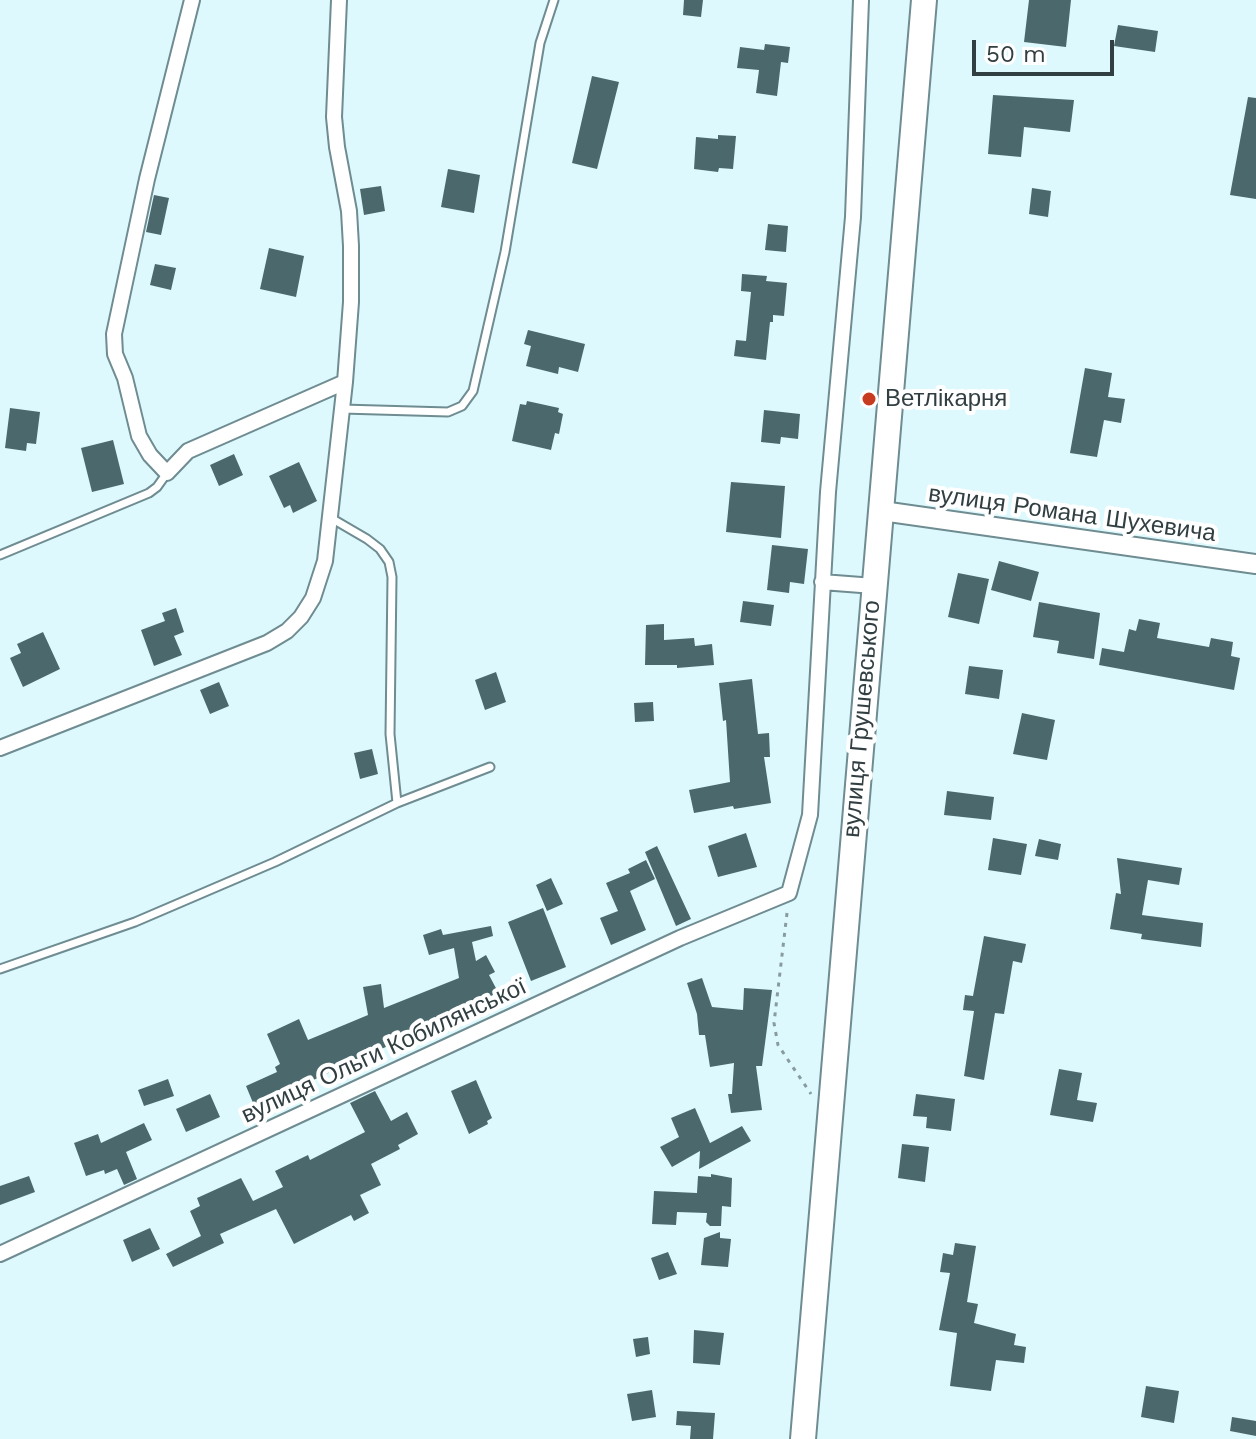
<!DOCTYPE html>
<html>
<head>
<meta charset="utf-8">
<style>
  body { margin:0 }
  #map { position:relative; width:1256px; height:1439px; overflow:hidden; background:#def9fd; font-family:"Work Sans",sans-serif }
  canvas { display:block }
  .scale { position:absolute; left:972px; top:40px; width:142px; height:36px; box-sizing:border-box; border:4px solid #323f42; border-top:0; padding-left:10px; font-size:24px; line-height:28px; white-space:nowrap; color:#323f42; -webkit-text-stroke:6px #fff; paint-order:stroke }
</style>
</head>
<body>
<div id="map">
<canvas width="1256" height="1439"></canvas>
<div class="scale">50 m</div>
</div>
<script>
const context = document.querySelector('canvas').getContext('2d');
context.lineJoin = 'round';
function fillPath(path, color) {
  context.fillStyle = color;
  context.fill(path, 'evenodd');
}
function shape(rows) {
  const path = new Path2D();
  for (const r of rows) {
    path.moveTo(r[0], r[1]);
    for (let i = 2; i < r.length; i += 2) path.lineTo(r[i], r[i + 1]);
  }
  return path;
}
function trace(path, color, width, dash) {
  context.strokeStyle = color;
  context.lineWidth = width;
  context.lineCap = dash ? 'butt' : 'round';
  context.setLineDash(dash || []);
  context.stroke(path);
}
function label(font, color, halo, rows, align = 'center') {
  context.font = font + ' "Work Sans",sans-serif';
  context.lineWidth = 8;
  context.setLineDash([]);
  context.textBaseline = 'middle';
  context.strokeStyle = halo;
  context.fillStyle = color;
  for (const [text, x, y, turn = 0] of rows) {
    context.save();
    context.translate(x, y);
    context.rotate((+turn || 0) * Math.PI / 180);
    context.textAlign = isNaN(turn) ? turn : align;
    if (halo) context.strokeText(text, 0, 0);
    context.fillText(text, 0, 0);
    context.restore();
  }
}
const building = shape([
  [684,0,703,0,701,17,683,15],
  [1029,0,1071,0,1066,47,1024,42],
  [1118,25,1158,31,1155,52,1114,46],
  [765,44,790,47,788,63,781,62,777,96,756,93,759,70,737,68,740,47,764,50],
  [592,76,619,82,597,169,572,163],
  [993,95,1074,100,1070,132,1024,127,1021,157,988,154],
  [1248,97,1256,98,1256,199,1230,195],
  [718,135,736,136,733,169,719,168,718,172,694,169,696,137,718,139],
  [448,169,480,175,474,213,441,207],
  [381,186,385,211,364,215,360,189],
  [1032,188,1051,191,1048,217,1029,214],
  [154,195,169,198,161,235,146,232],
  [768,224,788,226,786,252,765,250],
  [269,248,304,256,296,297,260,289],
  [155,264,176,268,171,290,150,285],
  [742,274,767,276,766,281,787,283,784,316,773,315,773,322,770,322,766,360,734,356,736,340,746,341,751,292,741,291],
  [528,330,585,344,578,372,559,367,558,374,526,366,531,346,524,344],
  [1085,368,1112,373,1108,397,1125,399,1121,423,1104,420,1097,457,1070,453],
  [527,401,559,408,558,412,563,414,559,434,555,433,551,450,512,441,520,404,526,405],
  [10,408,40,412,36,444,27,443,26,451,5,448],
  [764,410,800,414,798,439,781,437,780,444,761,442],
  [113,440,124,484,92,492,81,448],
  [234,454,243,475,219,486,210,465],
  [299,462,317,501,293,513,290,505,284,508,269,476],
  [731,482,785,486,781,538,726,532],
  [772,545,808,549,804,584,790,582,789,593,767,590],
  [999,561,1039,572,1031,601,991,590],
  [958,573,989,579,979,624,948,617],
  [743,601,774,605,771,626,740,622],
  [1039,602,1100,613,1094,659,1057,653,1059,641,1033,637],
  [176,608,184,632,174,636,182,655,154,666,141,630,165,621,162,613],
  [1139,619,1160,623,1157,638,1209,647,1211,638,1233,642,1231,656,1240,658,1234,690,1099,665,1102,648,1124,652,1129,629,1136,631],
  [664,624,664,640,694,638,695,646,712,644,714,665,677,668,677,665,645,665,646,625],
  [43,632,60,669,23,687,10,658,21,653,17,644],
  [969,666,1003,670,999,699,965,694],
  [496,672,506,702,485,710,475,680],
  [752,679,758,734,769,733,770,757,764,757,771,803,734,809,733,806,694,813,689,790,730,782,726,720,723,721,719,683],
  [219,682,229,706,210,714,200,690],
  [653,702,654,721,635,722,634,703],
  [1022,713,1055,720,1047,760,1013,754],
  [372,749,378,774,360,779,354,753],
  [947,791,994,797,991,820,944,815],
  [746,833,757,867,718,877,708,846],
  [993,838,1027,844,1021,875,988,870],
  [1039,839,1061,844,1058,860,1035,856],
  [657,846,691,919,676,926,645,852],
  [1117,858,1182,868,1179,885,1148,880,1142,915,1203,923,1201,947,1141,939,1142,934,1110,929,1116,893,1121,894],
  [646,860,655,879,630,891,646,930,611,945,600,918,618,911,606,883,630,873,628,869],
  [551,878,563,904,547,911,536,885],
  [543,908,566,967,531,981,508,922],
  [491,926,493,936,472,942,476,961,486,955,495,972,489,975,498,992,468,1009,417,1028,419,1033,355,1060,303,1085,304,1089,256,1110,246,1086,277,1072,275,1067,280,1064,267,1034,299,1019,308,1040,368,1015,363,987,381,984,384,1008,459,978,454,948,429,955,423,935,441,929,443,935],
  [984,936,1026,944,1022,963,1013,961,1004,1014,995,1013,984,1080,964,1076,974,1011,963,1010,965,995,973,996],
  [702,978,712,1007,743,1010,744,988,772,990,762,1066,756,1066,762,1110,731,1113,728,1094,732,1094,734,1063,710,1067,705,1035,699,1035,697,1014,687,983],
  [1059,1069,1082,1073,1077,1100,1097,1103,1093,1122,1050,1115],
  [168,1079,174,1096,144,1106,138,1090],
  [476,1080,492,1118,487,1121,488,1124,469,1134,451,1091],
  [375,1091,391,1121,407,1112,418,1134,398,1145,400,1149,371,1164,381,1185,360,1195,369,1213,354,1221,351,1215,294,1244,276,1209,220,1234,224,1243,173,1267,166,1254,201,1236,190,1211,200,1206,197,1198,241,1178,253,1201,283,1187,275,1171,308,1155,310,1160,365,1132,350,1103],
  [210,1094,220,1117,186,1132,176,1109],
  [916,1094,955,1099,951,1131,926,1128,927,1117,913,1116],
  [695,1108,710,1143,742,1126,751,1141,699,1169,700,1151,672,1167,660,1147,679,1137,671,1118],
  [144,1123,152,1140,126,1152,137,1179,124,1185,117,1169,105,1174,104,1170,86,1176,74,1143,98,1134,101,1143],
  [902,1144,929,1147,925,1182,898,1178],
  [711,1174,732,1178,731,1207,722,1206,721,1226,710,1226,706,1222,707,1213,677,1212,676,1225,652,1224,654,1191,697,1193,698,1176,711,1177],
  [29,1176,35,1192,0,1205,0,1186],
  [150,1228,160,1249,132,1262,123,1240],
  [720,1232,720,1238,731,1239,728,1267,701,1265,704,1238],
  [955,1243,976,1246,967,1302,978,1304,974,1323,1016,1334,1014,1345,1026,1347,1024,1363,996,1360,991,1391,950,1386,957,1333,939,1330,950,1273,940,1272,943,1253,953,1255],
  [668,1252,677,1274,659,1280,651,1258],
  [694,1330,724,1333,720,1365,693,1363],
  [648,1337,650,1354,636,1357,633,1339],
  [1146,1386,1179,1391,1174,1423,1141,1417],
  [652,1390,656,1417,632,1421,627,1394],
  [677,1411,715,1413,713,1439,690,1439,691,1426,676,1425],
  [1232,1417,1256,1421,1256,1436,1230,1431]
]);
const path = shape([
  [787,913,774,1023,778,1045,811,1094]
]);
const service = shape([
  [342,409,448,412,462,406,473,391,505,252,540,43,554,0],
  [331,518,367,539,380,549,389,562,392,577,390,734,397,803,490,767],
  [0,555,149,493,157,487,167,473],
  [0,969,135,922,275,862,397,803]
]);
const minor = shape([
  [192,0,147,179,114,334,115,354,125,378,139,436,150,455,167,473,188,451,345,382,351,302,351,246,349,211,337,147,334,117,339,0],
  [822,582,874,586],
  [0,748,267,643,287,631,301,617,313,598,325,561,345,382],
  [0,1254,680,938,789,893,810,815,828,492,853,217,861,0]
]);
const tertiary = shape([
  [882,511,1256,564]
]);
const trunk = shape([
  [803,1439,924,0]
]);
const markers = [
  [869,399,8,"#c73c20"]
];
const poiNames = [
  ["Ветлікарня",885,399]
];
const streetNames = [
  ["вулиця Романа Шухевича",1072,514,8],
  ["вулиця Грушевського",862,719,-85],
  ["вулиця Ольги Кобилянської",384,1051,-25]
];
fillPath(building, '#4b696d');
trace(service, '#6e8c91', 11);
trace(minor, '#6e8c91', 18);
trace(tertiary, '#6e8c91', 22);
trace(trunk, '#6e8c91', 28);
trace(path, '#889ca0', 3, [4, 6]);
trace(service, '#fff', 7);
trace(minor, '#fff', 14);
trace(tertiary, '#fff', 18);
trace(trunk, '#fff', 24);
for (const [x, y, r, color] of markers) {
  const dot = new Path2D();
  dot.arc(x, y, r, 0, 2 * Math.PI);
  context.fillStyle = color;
  context.fill(dot);
  trace(dot, '#fff', 3);
}
label('24px', '#323f42', '#fff', poiNames, 'left');
label('24px', '#323f42', '#fff', streetNames);
</script>
</body>
</html>
